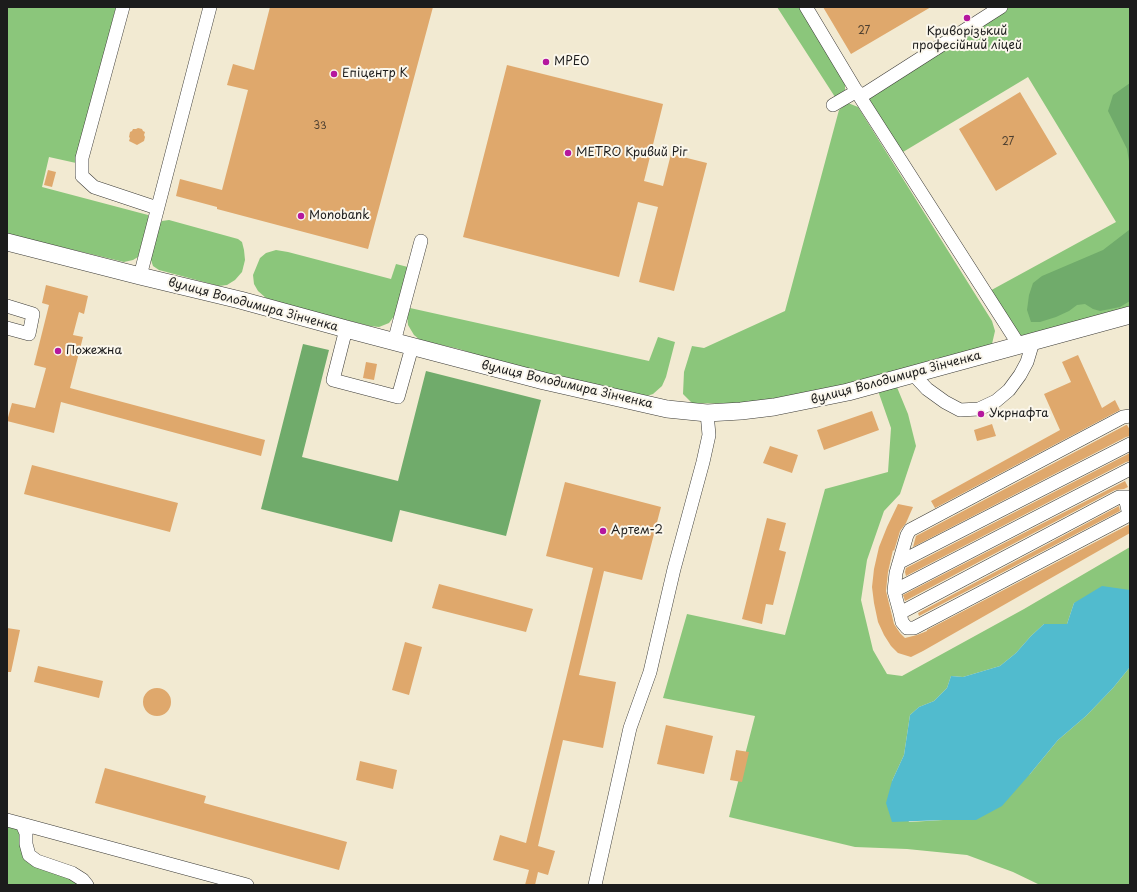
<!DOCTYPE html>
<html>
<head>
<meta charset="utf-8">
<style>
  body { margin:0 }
  #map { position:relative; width:1137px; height:892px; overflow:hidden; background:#f2ead2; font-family:"Playpen Sans",sans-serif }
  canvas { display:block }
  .frame { position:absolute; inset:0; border:8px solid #1c1c1c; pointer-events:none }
</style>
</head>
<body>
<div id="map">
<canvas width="1137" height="892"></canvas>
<div class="frame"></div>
</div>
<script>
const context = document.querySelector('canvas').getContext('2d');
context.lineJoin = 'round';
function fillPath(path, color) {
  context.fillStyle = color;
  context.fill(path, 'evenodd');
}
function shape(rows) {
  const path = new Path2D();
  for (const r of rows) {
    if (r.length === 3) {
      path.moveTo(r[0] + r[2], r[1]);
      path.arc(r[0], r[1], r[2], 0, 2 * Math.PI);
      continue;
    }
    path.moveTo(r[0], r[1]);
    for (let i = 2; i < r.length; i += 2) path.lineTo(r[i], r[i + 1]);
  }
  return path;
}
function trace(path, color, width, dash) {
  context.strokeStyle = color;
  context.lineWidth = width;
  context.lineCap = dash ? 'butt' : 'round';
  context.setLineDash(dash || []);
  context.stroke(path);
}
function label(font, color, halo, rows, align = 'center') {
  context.font = font + ' "Playpen Sans",sans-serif';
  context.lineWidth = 4;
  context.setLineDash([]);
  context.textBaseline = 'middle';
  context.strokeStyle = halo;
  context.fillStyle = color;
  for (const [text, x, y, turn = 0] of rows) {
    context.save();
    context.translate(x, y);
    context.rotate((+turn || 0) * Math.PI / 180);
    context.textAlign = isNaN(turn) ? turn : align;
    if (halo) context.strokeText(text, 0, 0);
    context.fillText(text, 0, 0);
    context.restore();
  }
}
const green = shape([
  [7,7,116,7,76,163,49,157,42,187,148,215,148,221,138,257,133,260,124,262,7,234],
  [777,7,799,7,845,82,845,90,835,97],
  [1001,7,1130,7,1130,315,1019,345,986,293,1116,222,1028,77,898,155,860,97],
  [848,103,858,107,992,321,995,331,992,344,848,386,773,400,742,404,692,403,683,394,684,372,692,346,704,348,785,311,839,110],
  [169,220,238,239,242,242,244,250,245,260,242,272,235,280,227,285,219,286,159,270,153,266,150,257,160,224,162,221],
  [276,250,288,252,391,279,396,264,408,267,395,315,389,323,379,327,370,326,334,317,327,317,266,298,258,291,254,284,253,275,260,258,266,253],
  [410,308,649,361,658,337,675,342,666,377,662,386,653,394,644,397,511,366,459,349,420,340,414,335,408,325,407,316],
  [894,380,908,414,916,446,900,494,884,511,867,560,861,600,873,650,887,674,902,676,1024,609,1130,547,1130,590,1125,590,1074,603,1067,624,1044,624,1031,636,1016,653,1000,666,963,677,951,676,947,688,934,701,919,707,910,715,904,755,892,781,909,822,943,820,1030,774,1058,740,1086,716,1113,688,1130,667,1130,885,1040,885,1013,872,967,855,907,849,855,847,729,817,755,716,663,698,687,614,785,635,825,489,888,472,891,428,876,385],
  [7,820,22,824,29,855,87,885,7,885]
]);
const forest = shape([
  [1130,83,1130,167,1127,149,1108,111,1113,95],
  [1130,226,1130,301,1120,307,1100,311,1093,309,1085,304,1077,305,1069,311,1056,317,1040,322,1031,322,1027,310,1029,295,1033,283,1042,276,1103,250,1129,230],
  [303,344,329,350,302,457,398,481,426,371,541,400,506,536,400,510,392,542,261,509]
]);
const water = shape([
  [1102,586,1130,590,1130,667,1113,688,1086,716,1058,740,1030,774,1002,806,976,820,943,820,892,822,886,803,892,781,904,755,910,715,919,707,934,701,947,688,951,676,963,677,1000,666,1016,653,1031,636,1044,624,1067,624,1074,603]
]);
const building = shape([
  [270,7,433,7,368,249,217,209,217,207,176,196,180,179,222,190,248,90,227,85,233,64,254,70],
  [823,7,931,7,851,54],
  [507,65,663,104,644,181,663,186,671,154,707,163,674,291,639,282,658,207,638,202,619,277,463,237],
  [1020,92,1057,154,996,191,959,129],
  [138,128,142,129,143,131,145,132,144,135,145,137,144,141,137,145,129,141,130,138,129,137,130,132,132,131,133,129,136,129],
  [48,170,56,172,52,187,44,185],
  [46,285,88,296,84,314,79,312,73,335,83,337,70,388,265,440,261,456,61,402,54,433,7,421,12,403,35,408,46,368,34,365,49,305,42,303],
  [1078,355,1102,408,1115,400,1120,410,935,508,931,501,1060,430,1044,394,1071,382,1062,362],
  [366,362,377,364,374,380,363,378],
  [872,411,879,430,824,450,817,430],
  [992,424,996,436,977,441,974,430],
  [1126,425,1127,425,1130,430,1130,436,1126,437,913,547,916,536],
  [770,446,798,455,792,473,763,463],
  [1130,453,1130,461,1126,462,906,576,905,572,906,568],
  [32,465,178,503,170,532,24,494],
  [1125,481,1128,487,1124,489,1115,490,905,601,903,595],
  [565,482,661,507,642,580,604,571,579,675,616,682,603,748,563,740,538,846,555,851,548,875,538,872,535,885,525,885,529,870,493,860,500,835,526,843,593,568,546,556],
  [898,504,913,507,906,523,900,531,894,551,893,550,888,572,886,591,894,624,900,633,905,638,917,635,927,631,927,630,1130,524,1130,533,923,651,911,657,898,653,891,646,884,635,878,622,874,603,872,587,874,569,879,547,887,527],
  [1119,506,1120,511,919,616,918,613],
  [767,518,786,523,779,550,786,552,773,605,766,604,762,624,742,619],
  [439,584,533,609,526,632,432,608],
  [7,628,20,630,11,672,7,672],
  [405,642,422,647,409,695,392,690],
  [38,666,103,681,99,698,34,682],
  [157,702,14],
  [666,725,713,736,704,774,657,764],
  [736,750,749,752,742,782,730,780],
  [360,761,397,770,393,789,356,780],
  [105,768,206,796,204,803,347,842,339,870,95,803]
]);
const minor = shape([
  [123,7,82,158,82,176,94,187,157,208],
  [806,7,860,97,1019,345],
  [860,97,1001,7],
  [833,105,857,91],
  [140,276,210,7],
  [7,306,33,314,29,334,7,328],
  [346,329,333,380,398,397,412,347],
  [394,342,421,241],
  [913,374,927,389,945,402,960,410,979,409,996,401,1009,390,1020,375,1027,362,1033,342],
  [1125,497,1129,515,914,628,907,628,902,622,900,613,1119,497,1130,497],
  [900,562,1130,444],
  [894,591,1130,469],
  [900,613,894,591,896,573,907,535,910,530,1123,417,1130,416],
  [7,820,22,824,26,833,26,844,29,855,37,861,72,873,83,880,87,885],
  [22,824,247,885],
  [595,885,630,728,650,672,674,569,703,462,709,435,707,413]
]);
const major = shape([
  [7,242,140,276,240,300,346,329,544,381,667,409,707,413,741,411,774,407,848,392,1130,315]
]);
const markers = [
  [967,18,4,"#b5179e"],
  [546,62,4,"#b5179e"],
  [334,74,4,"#b5179e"],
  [568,153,4,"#b5179e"],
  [301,216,4,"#b5179e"],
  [58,351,4,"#b5179e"],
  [981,414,4,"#b5179e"],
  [603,531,4,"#b5179e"]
];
const numberNames = [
  ["27",864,31],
  ["33",320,126],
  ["27",1008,142]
];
const poiNames = [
  ["Криворізький",967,32,"center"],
  ["професійний ліцей",967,46,"center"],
  ["МРЕО",554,62],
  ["Епіцентр К",342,74],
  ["METRO Кривий Ріг",576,153],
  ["Monobank",309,216],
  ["Пожежна",66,351],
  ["Укрнафта",989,414],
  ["Артем-2",611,531]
];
const streetNames = [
  ["вулиця Володимира Зінченка",253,305,15],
  ["вулиця Володимира Зінченка",896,378,-15],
  ["вулиця Володимира Зінченка",567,385,13]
];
fillPath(green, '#8bc67b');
fillPath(forest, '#70ab6b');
fillPath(water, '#51bbce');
fillPath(building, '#dfa86c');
trace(minor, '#3c3b37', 14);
trace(major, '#3c3b37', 18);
trace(minor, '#fff', 13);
trace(major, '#fff', 17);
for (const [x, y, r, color] of markers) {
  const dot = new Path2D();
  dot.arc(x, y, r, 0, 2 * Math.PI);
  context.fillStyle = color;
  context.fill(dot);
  trace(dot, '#fbf7ec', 1.5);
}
label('10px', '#4d3f30', null, numberNames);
label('12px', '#1c1c1c', '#fbf7ec', poiNames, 'left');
label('12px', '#1c1c1c', '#fbf7ec', streetNames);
</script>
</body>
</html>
